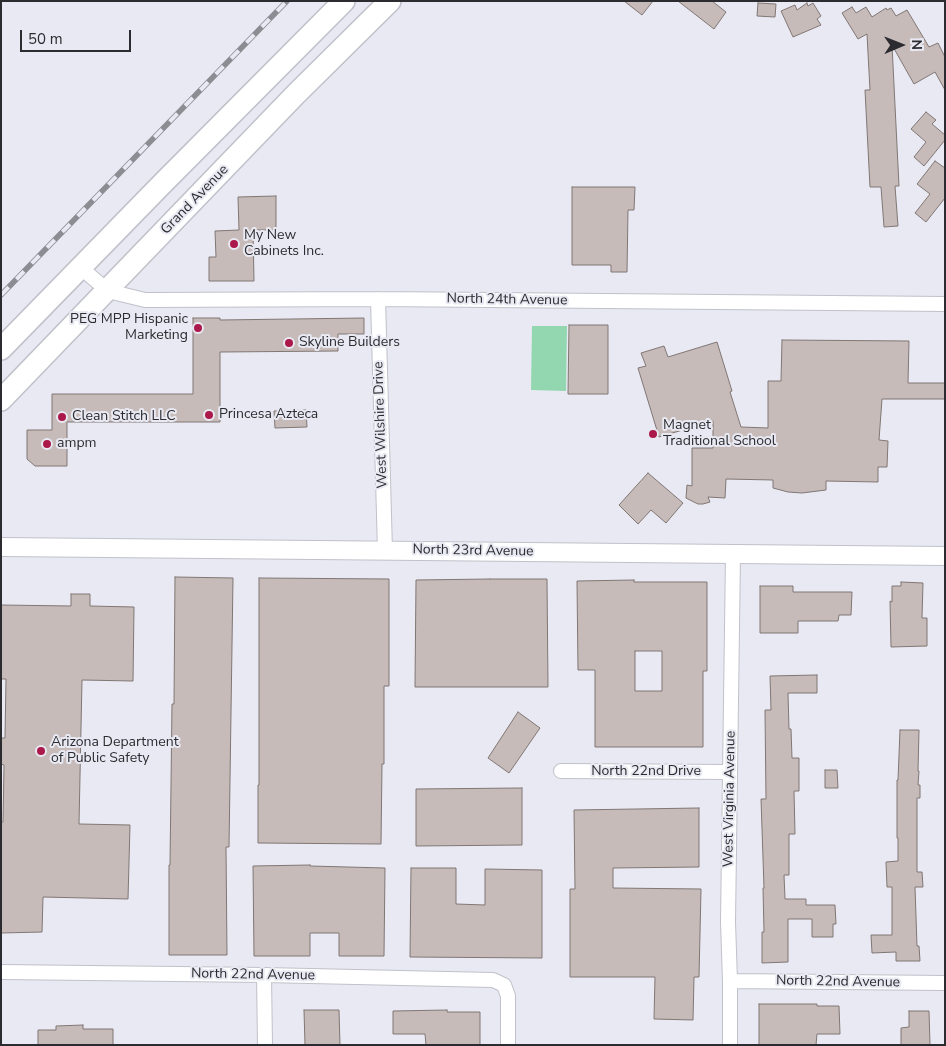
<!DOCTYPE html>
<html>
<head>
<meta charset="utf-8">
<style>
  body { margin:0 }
  #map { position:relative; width:946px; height:1046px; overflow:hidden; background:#e8e9f2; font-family:"Nunito Sans",sans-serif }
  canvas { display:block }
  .frame { position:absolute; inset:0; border:2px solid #2c2c30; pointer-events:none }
  .north { position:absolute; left:876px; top:20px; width:50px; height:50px; -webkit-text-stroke:4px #e8e9f2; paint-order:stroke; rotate:89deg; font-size:14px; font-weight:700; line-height:20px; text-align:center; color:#2c2c30 }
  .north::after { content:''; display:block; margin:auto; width:18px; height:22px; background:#2c2c30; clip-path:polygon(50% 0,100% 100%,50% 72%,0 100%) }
  .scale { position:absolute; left:20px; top:30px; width:111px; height:22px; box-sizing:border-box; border:2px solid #2c2c30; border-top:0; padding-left:6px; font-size:15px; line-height:18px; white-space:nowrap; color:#2c2c30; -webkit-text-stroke:4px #e8e9f2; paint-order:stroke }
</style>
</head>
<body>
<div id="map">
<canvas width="946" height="1046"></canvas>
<div class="frame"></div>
<div class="north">N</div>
<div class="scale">50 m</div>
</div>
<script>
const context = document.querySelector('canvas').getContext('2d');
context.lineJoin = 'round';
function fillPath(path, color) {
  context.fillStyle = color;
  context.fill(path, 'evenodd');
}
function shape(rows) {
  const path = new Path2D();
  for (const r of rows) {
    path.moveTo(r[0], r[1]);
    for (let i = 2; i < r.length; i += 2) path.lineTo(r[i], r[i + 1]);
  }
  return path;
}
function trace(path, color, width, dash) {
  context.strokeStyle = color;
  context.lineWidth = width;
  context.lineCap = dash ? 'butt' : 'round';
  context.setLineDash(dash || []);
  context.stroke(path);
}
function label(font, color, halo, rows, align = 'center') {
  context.font = font + ' "Nunito Sans",sans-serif';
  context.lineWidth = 4;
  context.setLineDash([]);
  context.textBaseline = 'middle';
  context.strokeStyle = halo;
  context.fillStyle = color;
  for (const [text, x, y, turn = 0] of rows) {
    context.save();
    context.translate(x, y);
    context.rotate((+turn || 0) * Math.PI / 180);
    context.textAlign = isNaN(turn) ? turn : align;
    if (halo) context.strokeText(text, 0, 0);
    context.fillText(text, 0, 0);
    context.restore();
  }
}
const green = shape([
  [532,326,567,326,566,391,531,390]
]);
const building = shape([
  [624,1,653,1,642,15,624,1],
  [678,1,712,1,726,12,714,29,678,1],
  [758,3,776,4,775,17,757,16,758,3],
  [807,3,808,6,813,3,821,16,817,19,821,25,793,37,781,11,795,5,797,10,807,3],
  [852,7,856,13,866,7,872,17,886,8,887,10,891,8,896,16,907,10,929,47,938,43,945,57,945,90,935,72,914,84,892,45,899,186,895,186,898,226,884,227,881,187,870,187,865,90,870,90,867,34,858,39,842,13,852,7],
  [926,112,936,120,932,124,945,135,945,140,924,166,914,157,926,142,911,129,926,112],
  [935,161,945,168,945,198,926,222,915,213,930,194,917,184,935,161],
  [572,187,635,187,634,210,628,210,627,272,611,272,611,265,572,265,572,187],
  [276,196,276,230,253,230,254,281,209,281,209,257,216,257,215,231,239,230,238,197,276,196],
  [193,318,220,318,220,320,364,318,364,334,338,334,338,351,220,352,220,422,67,422,67,466,35,466,27,459,27,430,52,430,52,394,193,394,193,318],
  [569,325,608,325,608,394,568,394,569,325],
  [782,340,909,341,908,383,945,383,945,399,882,399,879,440,888,441,887,467,878,467,878,482,826,481,826,490,802,493,788,492,773,488,773,480,726,479,725,498,708,497,710,502,703,504,698,504,686,498,687,485,692,486,692,448,713,448,713,421,659,437,638,368,646,366,641,353,664,346,668,357,717,342,732,391,730,392,741,427,768,428,768,381,781,381,782,340],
  [306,410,307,427,275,428,274,411,306,410],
  [648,473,683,503,666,523,651,510,638,524,619,505,648,473],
  [175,577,233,578,229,847,226,847,227,955,169,955,169,865,170,865,172,704,174,704,175,577],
  [259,578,389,579,389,686,384,686,384,764,382,764,381,844,258,843,258,785,259,785,259,578],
  [490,579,547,579,548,687,415,687,416,580,490,579],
  [634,580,634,582,707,582,707,671,703,671,703,747,595,747,595,670,578,670,577,581,634,580],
  [635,651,662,651,662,691,635,691,635,651],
  [901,582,923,583,922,618,927,618,927,646,891,647,890,601,892,602,892,586,901,586,901,582],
  [760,586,793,586,793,592,852,592,851,615,839,615,838,621,798,621,798,633,760,633,760,586],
  [71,594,90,594,90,606,134,607,133,681,82,680,79,824,130,825,128,899,43,897,42,932,1,933,1,822,3,822,4,765,1,764,1,738,5,738,6,679,1,679,1,605,71,606,71,594],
  [817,675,817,693,788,693,789,729,791,729,792,758,799,758,799,791,794,791,795,834,789,834,789,875,784,875,785,899,806,899,806,905,835,905,836,924,833,924,833,937,812,937,812,919,788,919,788,962,762,963,762,932,764,932,763,888,764,888,761,799,766,799,765,710,771,710,770,676,817,675],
  [518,712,540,728,509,773,488,758,518,712],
  [900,730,919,730,918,771,919,771,918,785,920,785,920,798,917,798,917,872,922,872,923,887,915,887,917,946,919,946,920,961,896,961,896,952,872,953,871,935,892,935,892,887,887,887,886,862,898,861,898,838,897,838,897,780,898,780,900,730],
  [825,770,837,770,838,788,825,788,825,770],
  [522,788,522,845,416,846,416,789,522,788],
  [699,808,699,867,613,868,613,888,701,889,699,977,694,977,693,1020,654,1019,655,977,570,977,570,889,575,889,574,810,699,808],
  [310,865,310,866,385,868,384,956,339,956,339,933,310,933,310,956,254,956,253,866,310,865],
  [411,868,456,868,456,904,485,905,485,869,542,870,542,958,410,957,411,868],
  [759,1004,817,1004,817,1006,839,1006,840,1034,817,1034,816,1045,759,1045,759,1004],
  [304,1010,339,1010,340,1045,305,1045,304,1010],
  [447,1010,447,1012,480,1012,480,1045,426,1045,425,1034,393,1034,393,1011,447,1010],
  [909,1011,929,1011,930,1045,901,1045,901,1028,909,1027,909,1011],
  [83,1025,83,1029,113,1029,113,1045,38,1045,38,1030,56,1030,56,1026,83,1025]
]);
const minor = shape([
  [80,267,108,291,145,300,378,299,945,304],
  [378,299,385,551],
  [561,771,730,772],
  [1,972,264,975,493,980,504,985,508,996,508,1045],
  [264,975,265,1045],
  [730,981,945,983],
  [730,1045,730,981,728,922,733,554]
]);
const tertiary = shape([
  [1,547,945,556]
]);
const primary = shape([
  [1,349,162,184,344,1],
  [1,400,296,94,390,1]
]);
const rail = shape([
  [1,295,287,1]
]);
const markers = [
  [234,244,5,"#ab184a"],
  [198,328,5,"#ab184a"],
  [289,343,5,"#ab184a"],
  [209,415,5,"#ab184a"],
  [62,417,5,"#ab184a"],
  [653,434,5,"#ab184a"],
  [47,444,5,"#ab184a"],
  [41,751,5,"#ab184a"]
];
const streetNames = [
  ["Grand Avenue",195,200,-46],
  ["North 24th Avenue",507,300,1],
  ["West Wilshire Drive",381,425,-92],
  ["North 23rd Avenue",473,551,1],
  ["North 22nd Drive",646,772],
  ["West Virginia Avenue",730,799,-89],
  ["North 22nd Avenue",253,975,1],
  ["North 22nd Avenue",838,982,1]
];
const poiNames = [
  ["My New",244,236],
  ["Cabinets Inc.",244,252],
  ["PEG MPP Hispanic",188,320,"right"],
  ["Marketing",188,336,"right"],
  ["Skyline Builders",299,343],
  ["Princesa Azteca",219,415],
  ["Clean Stitch LLC",72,417],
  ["Magnet",663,426],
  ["Traditional School",663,442],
  ["ampm",57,444],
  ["Arizona Department",51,743],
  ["of Public Safety",51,759]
];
fillPath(green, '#93d7b0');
fillPath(building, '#c7bbb9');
trace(building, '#807674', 1);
trace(minor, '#c0c1ca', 16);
trace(tertiary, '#c0c1ca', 20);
trace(primary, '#c0c1ca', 24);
trace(minor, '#fff', 14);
trace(tertiary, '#fff', 18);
trace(primary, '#fff', 21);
trace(rail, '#8c8c93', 5.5);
trace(rail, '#e8e9f2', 4, [11]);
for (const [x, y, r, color] of markers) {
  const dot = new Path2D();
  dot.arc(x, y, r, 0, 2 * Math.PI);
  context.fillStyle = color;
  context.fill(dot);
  trace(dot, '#e8e9f2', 2);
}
label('14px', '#2c2c30', '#e8e9f2', streetNames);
label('14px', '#2c2c30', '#e8e9f2', poiNames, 'left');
</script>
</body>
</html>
